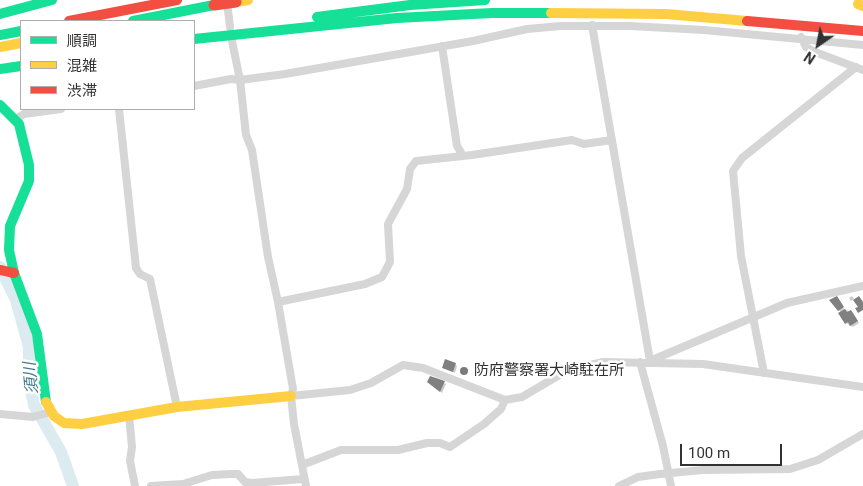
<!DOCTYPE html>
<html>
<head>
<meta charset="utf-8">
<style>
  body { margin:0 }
  #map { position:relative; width:863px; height:486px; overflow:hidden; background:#fff; font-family:Roboto,"Noto Sans JP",sans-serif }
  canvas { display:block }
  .legend { position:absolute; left:20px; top:20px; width:175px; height:90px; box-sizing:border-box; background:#fff; border:1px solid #adadad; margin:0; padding:6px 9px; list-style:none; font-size:15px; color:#323232 }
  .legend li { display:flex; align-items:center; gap:10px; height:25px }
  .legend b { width:25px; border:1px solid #adadad }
  .north { position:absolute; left:793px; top:20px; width:50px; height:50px; -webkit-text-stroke:4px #fff; paint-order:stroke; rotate:213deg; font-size:14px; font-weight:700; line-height:20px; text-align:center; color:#323232 }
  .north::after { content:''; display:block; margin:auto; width:18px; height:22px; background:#323232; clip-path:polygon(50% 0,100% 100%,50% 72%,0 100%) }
  .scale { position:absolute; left:680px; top:444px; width:102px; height:22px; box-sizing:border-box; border:2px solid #323232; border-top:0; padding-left:6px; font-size:15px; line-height:18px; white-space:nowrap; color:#323232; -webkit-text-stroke:4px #fff; paint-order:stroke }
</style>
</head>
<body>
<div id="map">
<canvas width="863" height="486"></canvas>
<ul class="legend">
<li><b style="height:6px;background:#16e098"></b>順調</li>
<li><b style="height:6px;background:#ffcf43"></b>混雑</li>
<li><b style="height:6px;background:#f24e42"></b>渋滞</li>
</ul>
<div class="north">N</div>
<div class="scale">100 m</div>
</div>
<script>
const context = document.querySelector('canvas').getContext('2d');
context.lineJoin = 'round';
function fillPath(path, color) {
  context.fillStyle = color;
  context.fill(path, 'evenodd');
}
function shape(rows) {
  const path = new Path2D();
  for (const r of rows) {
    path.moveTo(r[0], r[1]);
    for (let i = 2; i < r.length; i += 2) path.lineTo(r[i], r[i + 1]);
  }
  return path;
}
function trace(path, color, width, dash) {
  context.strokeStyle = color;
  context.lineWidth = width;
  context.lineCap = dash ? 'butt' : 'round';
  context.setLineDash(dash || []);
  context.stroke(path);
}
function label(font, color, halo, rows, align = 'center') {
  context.font = font + ' Roboto,"Noto Sans JP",sans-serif';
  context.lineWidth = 5;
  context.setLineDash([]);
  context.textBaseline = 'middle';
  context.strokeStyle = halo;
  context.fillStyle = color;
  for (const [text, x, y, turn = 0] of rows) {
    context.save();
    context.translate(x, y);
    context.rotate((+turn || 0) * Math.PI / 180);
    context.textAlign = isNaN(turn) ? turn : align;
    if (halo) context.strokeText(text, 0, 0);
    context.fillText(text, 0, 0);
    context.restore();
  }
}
const shadow = shape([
  [852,296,854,299,851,301,849,298],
  [839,300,844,309,853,313,859,323,853,327,846,323,839,310],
  [455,364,457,366,455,373,444,368],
  [444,383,446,384,442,393,431,384]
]);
const river = shape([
  [0,267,16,300,29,347,29,380,34,405,61,452,73,486]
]);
const building = shape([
  [837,296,844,307,838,311,829,300],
  [859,296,863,302,863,310,858,313,855,308,858,307,853,300],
  [845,309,847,312,851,310,858,321,850,326,848,322,845,324,838,313],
  [445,359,456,363,453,372,442,368],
  [430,376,445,381,440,392,427,382]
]);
const street = shape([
  [227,2,230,27],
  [592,25,650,361],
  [801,37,806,47,815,52,863,70],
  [232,41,240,80,246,135,252,150,268,257,278,302,293,389,291,396,294,424,306,486],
  [442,46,457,146,463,156],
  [194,86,231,79,240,80,285,74,473,41,527,29,561,26,630,26,704,30,863,45],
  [119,109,136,268,140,274,150,279,177,407],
  [16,119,24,114,61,109],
  [278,302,365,284,382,277,390,262,388,224,407,189,410,169,416,161,472,155,572,140,584,144,612,140],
  [652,360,787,303,863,286],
  [640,362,663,446,671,486],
  [764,373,741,256,733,171,742,158,856,67],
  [291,396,350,390,371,383,403,365,423,368,505,400,522,397,568,370,603,362,703,364,863,387],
  [0,414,33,417,51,412],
  [129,415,132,447,130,461,135,486],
  [302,465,341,450,398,450,427,443,440,443,450,447,484,424,501,409,505,400],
  [151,486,183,484,212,475,230,474,238,474,245,482,252,483,303,479],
  [619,486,638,477,660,474,703,470,790,469,818,460,863,434]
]);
const fast = shape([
  [0,14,52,0],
  [317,17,410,5,485,0],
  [133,21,214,5],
  [0,35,21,31],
  [194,39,397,18,492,13,551,13],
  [0,69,21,66],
  [0,105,19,124,29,165,29,181,10,226,9,250,14,273,37,334,46,402]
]);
const slow = shape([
  [236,2,248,0],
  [858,4,863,6],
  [551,13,666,14,747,21],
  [0,47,21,43],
  [46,402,54,416,64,423,82,424,177,407,291,396]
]);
const jam = shape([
  [69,21,177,0],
  [747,21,863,31],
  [0,270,14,273]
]);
const jamBridge = shape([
  [214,5,236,2]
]);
const markers = [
  [464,371,5,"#7a7a7a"]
];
const poiNames = [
  ["防府警察署大崎駐在所",474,371]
];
const waterNames = [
  ["須川",32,378,-95]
];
fillPath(shadow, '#0003');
trace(river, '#dbebf0', 12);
fillPath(building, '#808080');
trace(street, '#d6d6d6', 8);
trace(fast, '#16e098', 10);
trace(slow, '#ffcf43', 10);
trace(jam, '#f24e42', 10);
trace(jamBridge, '#f24e42', 11);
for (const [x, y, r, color] of markers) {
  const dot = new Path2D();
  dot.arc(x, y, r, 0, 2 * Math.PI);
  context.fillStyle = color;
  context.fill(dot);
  trace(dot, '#fff', 2);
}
label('15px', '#323232', '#fff', poiNames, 'left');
label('italic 16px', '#417a89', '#fff', waterNames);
</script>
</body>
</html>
